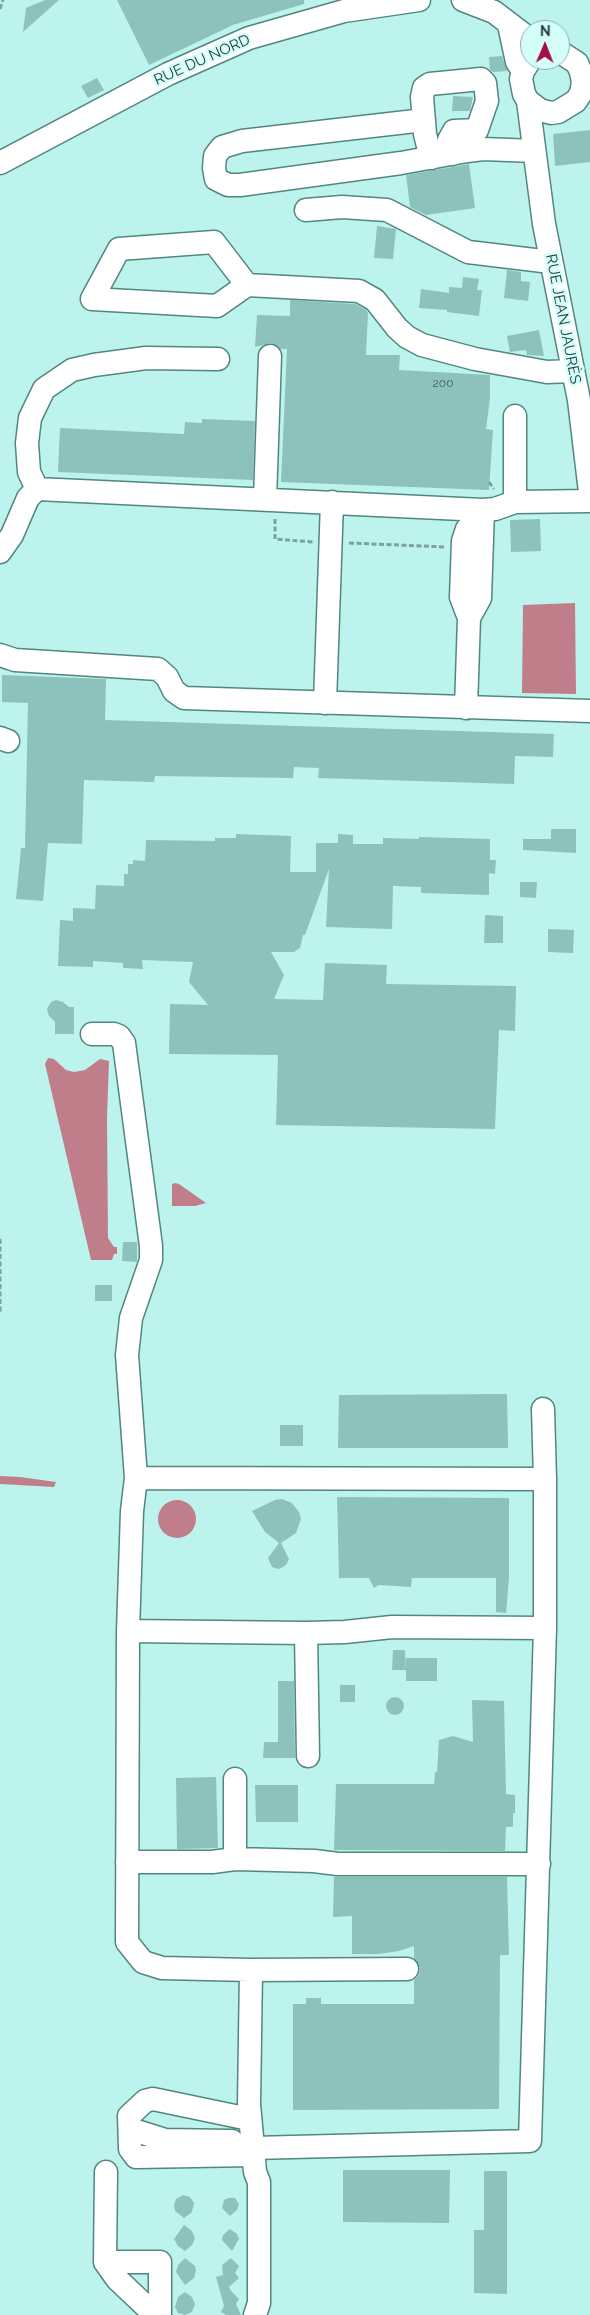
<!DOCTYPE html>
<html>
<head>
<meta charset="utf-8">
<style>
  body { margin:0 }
  #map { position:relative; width:590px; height:2315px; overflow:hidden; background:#bdf3ed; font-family:Raleway,sans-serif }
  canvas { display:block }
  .north { position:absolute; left:520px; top:20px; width:50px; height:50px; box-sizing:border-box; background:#d3fef9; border:1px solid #8fb1ad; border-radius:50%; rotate:1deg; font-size:14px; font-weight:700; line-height:20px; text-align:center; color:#283e3c }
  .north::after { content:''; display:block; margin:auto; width:18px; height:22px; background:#a50f47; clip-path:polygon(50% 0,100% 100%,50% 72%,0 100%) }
</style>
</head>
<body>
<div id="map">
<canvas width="590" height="2315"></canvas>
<div class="north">N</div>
</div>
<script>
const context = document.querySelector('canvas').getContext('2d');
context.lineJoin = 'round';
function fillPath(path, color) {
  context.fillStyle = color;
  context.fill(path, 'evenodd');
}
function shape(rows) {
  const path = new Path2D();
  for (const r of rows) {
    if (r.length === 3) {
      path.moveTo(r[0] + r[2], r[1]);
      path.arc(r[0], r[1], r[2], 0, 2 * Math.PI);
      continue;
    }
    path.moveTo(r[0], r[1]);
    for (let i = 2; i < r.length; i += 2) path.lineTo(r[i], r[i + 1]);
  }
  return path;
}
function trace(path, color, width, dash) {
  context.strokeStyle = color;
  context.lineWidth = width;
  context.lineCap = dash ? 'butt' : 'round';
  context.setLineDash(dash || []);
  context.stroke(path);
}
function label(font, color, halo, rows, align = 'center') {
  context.font = font + ' Raleway,sans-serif';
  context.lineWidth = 5;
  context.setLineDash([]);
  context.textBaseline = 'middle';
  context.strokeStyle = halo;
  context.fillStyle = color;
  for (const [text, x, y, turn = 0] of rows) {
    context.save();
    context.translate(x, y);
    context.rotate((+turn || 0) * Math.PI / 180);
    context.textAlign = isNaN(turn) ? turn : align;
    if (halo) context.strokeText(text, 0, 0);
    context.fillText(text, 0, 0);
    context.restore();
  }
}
const water = shape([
  [575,603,576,694,522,693,523,605],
  [48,1058,54,1059,66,1070,74,1072,85,1070,100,1059,109,1061,107,1118,108,1238,114,1247,117,1247,117,1254,114,1254,112,1260,91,1260,45,1064],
  [175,1183,179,1184,206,1203,195,1206,172,1206,172,1184],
  [0,1476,20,1477,56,1482,54,1487,0,1484],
  [177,1519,19]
]);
const building = shape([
  [45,0,59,0,23,32,26,8],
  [117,0,304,0,304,4,233,25,149,65],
  [502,56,507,71,493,72,490,70,489,57],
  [97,78,104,90,88,98,81,86],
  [453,96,473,97,470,111,452,111],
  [590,130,590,162,555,166,553,134],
  [469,164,475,208,426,215,410,207,406,175],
  [377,226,396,229,393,259,374,258],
  [507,270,521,272,521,281,530,282,528,301,504,298],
  [463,277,479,279,477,290,482,290,479,316,447,312,447,310,419,308,421,289,449,293,449,287,462,288],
  [290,300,355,304,366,310,368,313,366,355,400,355,399,370,490,375,490,398,486,429,493,430,489,490,281,482,287,349,280,349,271,343,255,347,257,315,290,316],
  [539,330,544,356,527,355,526,350,510,352,507,336],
  [202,419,255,421,253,480,58,472,60,428,184,434,185,422,202,423],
  [540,519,541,551,511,552,510,520],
  [2,675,106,679,105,720,554,734,553,757,515,756,514,784,318,778,319,768,294,767,293,778,155,776,154,782,84,780,82,844,48,843,43,901,16,899,21,848,25,848,28,703,2,702],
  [551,829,576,829,576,853,523,850,523,839,551,839],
  [236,834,291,836,290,872,316,872,316,843,338,843,338,834,353,835,353,844,383,844,383,838,419,839,419,837,490,839,490,860,496,860,495,874,489,873,489,895,421,893,421,887,393,886,392,929,326,927,329,869,305,935,303,935,300,948,294,952,271,952,284,975,274,999,323,1000,325,963,387,965,386,984,516,986,515,1031,499,1030,495,1129,276,1125,278,1055,169,1054,170,1004,208,1005,189,982,193,962,142,960,143,969,123,968,123,963,93,961,93,967,58,966,60,920,73,921,73,908,95,909,96,885,124,886,124,874,128,874,128,864,133,864,133,860,145,861,146,840,215,841,215,838,236,838],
  [520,882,537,882,536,898,520,897],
  [485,915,503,916,503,943,484,943],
  [548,929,574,930,573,953,548,952],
  [56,1000,63,1002,69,1007,74,1007,74,1034,55,1034,55,1022,49,1016,47,1009,51,1002],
  [123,1242,137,1242,137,1262,122,1261],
  [95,1285,112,1285,112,1301,95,1301],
  [507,1394,508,1448,338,1448,339,1395],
  [280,1425,303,1425,303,1446,280,1446],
  [337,1497,509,1498,509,1578,506,1613,496,1612,496,1578,412,1578,411,1587,379,1585,374,1588,369,1578,339,1578],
  [275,1500,282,1499,292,1503,299,1512,301,1519,296,1533,281,1543,289,1559,286,1565,279,1569,272,1567,268,1558,279,1543,265,1532,252,1511],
  [393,1650,405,1650,406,1670,392,1670],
  [406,1658,437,1658,437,1681,406,1681],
  [278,1681,294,1681,295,1758,263,1758,264,1742,278,1742],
  [340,1685,355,1685,355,1702,340,1702],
  [395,1706,9],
  [472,1700,504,1701,506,1794,515,1795,515,1813,513,1813,513,1827,506,1827,505,1851,334,1850,336,1784,434,1784,435,1772,437,1772,439,1740,453,1736,473,1742],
  [216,1777,218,1848,177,1849,176,1778],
  [255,1785,298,1785,298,1822,256,1822],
  [334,1877,507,1877,509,1955,500,1955,499,2109,293,2110,293,2004,306,2004,306,1998,321,1998,321,2004,414,2004,414,1980,419,1975,420,1968,414,1958,414,1946,399,1951,378,1954,352,1954,352,1916,333,1917],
  [343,2170,450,2170,449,2223,343,2222],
  [484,2171,507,2171,507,2294,474,2293,474,2230,484,2230],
  [183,2195,190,2197,194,2203,192,2212,184,2218,175,2211,174,2206,176,2199],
  [228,2198,235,2198,239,2204,237,2210,230,2216,222,2208,224,2200],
  [184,2225,192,2231,195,2238,192,2245,185,2251,178,2246,174,2239],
  [230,2229,237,2234,239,2239,232,2251,222,2240,223,2235],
  [185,2258,195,2266,196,2270,194,2278,185,2285,176,2272,178,2265],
  [231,2258,239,2266,235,2273,239,2278,229,2287,232,2292,239,2299,236,2304,241,2315,226,2315,221,2312,224,2306,216,2277,223,2275,222,2265],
  [185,2292,192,2297,195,2304,192,2312,185,2315,178,2313,175,2307,178,2297]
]);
const path = shape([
  [0,9,3,0],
  [489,482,494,489],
  [275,519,275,539,313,542],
  [349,543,446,547],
  [0,1239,0,1314]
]);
const minor = shape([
  [463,0,494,12,523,34,530,42],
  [509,25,517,62,523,71],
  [530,60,523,71,521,79,524,94,528,101,540,110,551,113,558,112,576,101,581,93,583,82,581,72,577,63,560,52],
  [528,101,544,224,579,400,590,492],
  [424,120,242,141,222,147,215,156,214,168,216,179,228,185,240,185,401,163,467,151,483,149,534,151],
  [431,158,425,134,422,97,424,88,430,84,481,79,485,83,487,101,477,130,454,131,449,140,452,154],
  [0,163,168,74,249,38,344,11,419,0],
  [306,210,342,207,387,210,468,252,551,262],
  [247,285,214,242,119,249,92,299,217,306,247,285,359,291,375,300,397,328,407,337,422,345,475,359,547,372,573,371],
  [37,489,29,472,27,443,30,418,44,389,72,370,94,365,146,358,218,359],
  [265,499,270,356],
  [515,502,515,416],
  [483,510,480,598,469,618,461,597,463,541,467,529,483,510],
  [0,552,12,535,28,498,37,489,483,510,495,509,515,502,590,501],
  [0,655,15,660,158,669,167,677,174,691,184,698,590,711],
  [325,703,332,502],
  [466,708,469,618],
  [0,738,8,741],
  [92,1034,114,1034,119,1036,124,1043,151,1246,151,1260,131,1318,127,1355,136,1478,132,1511,128,1631,127,1942,143,1962,162,1968,251,1970,249,2104,253,2148,530,2141,545,1628,545,1479,543,1409],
  [136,1478,545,1479],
  [128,1631,306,1633,308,1756],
  [306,1633,345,1632,392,1627,545,1628],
  [235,1859,235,1779],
  [127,1862,212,1862,235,1859,314,1861,338,1864,539,1864],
  [251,1970,407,1969],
  [249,2119,153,2099,145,2101,129,2116,130,2149,136,2157,253,2155],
  [130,2129,165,2140,232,2141],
  [253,2148,255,2172,259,2182,259,2303,255,2315],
  [106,2172,105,2262,117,2279,155,2315],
  [105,2262,160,2262,160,2315]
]);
const numberNames = [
  ["200",443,383]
];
const streetNames = [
  ["RUE DU NORD",202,60,-24],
  ["RUE JEAN JAURÈS",563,319,79]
];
fillPath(water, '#c07e8a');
fillPath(building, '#8dc2bc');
trace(minor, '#528681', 25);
trace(path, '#7aa19d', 3, [5, 2.5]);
trace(minor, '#fff', 22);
label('12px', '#415f5c', null, numberNames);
label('15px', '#283e3c', '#d3fef9', streetNames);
</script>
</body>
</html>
